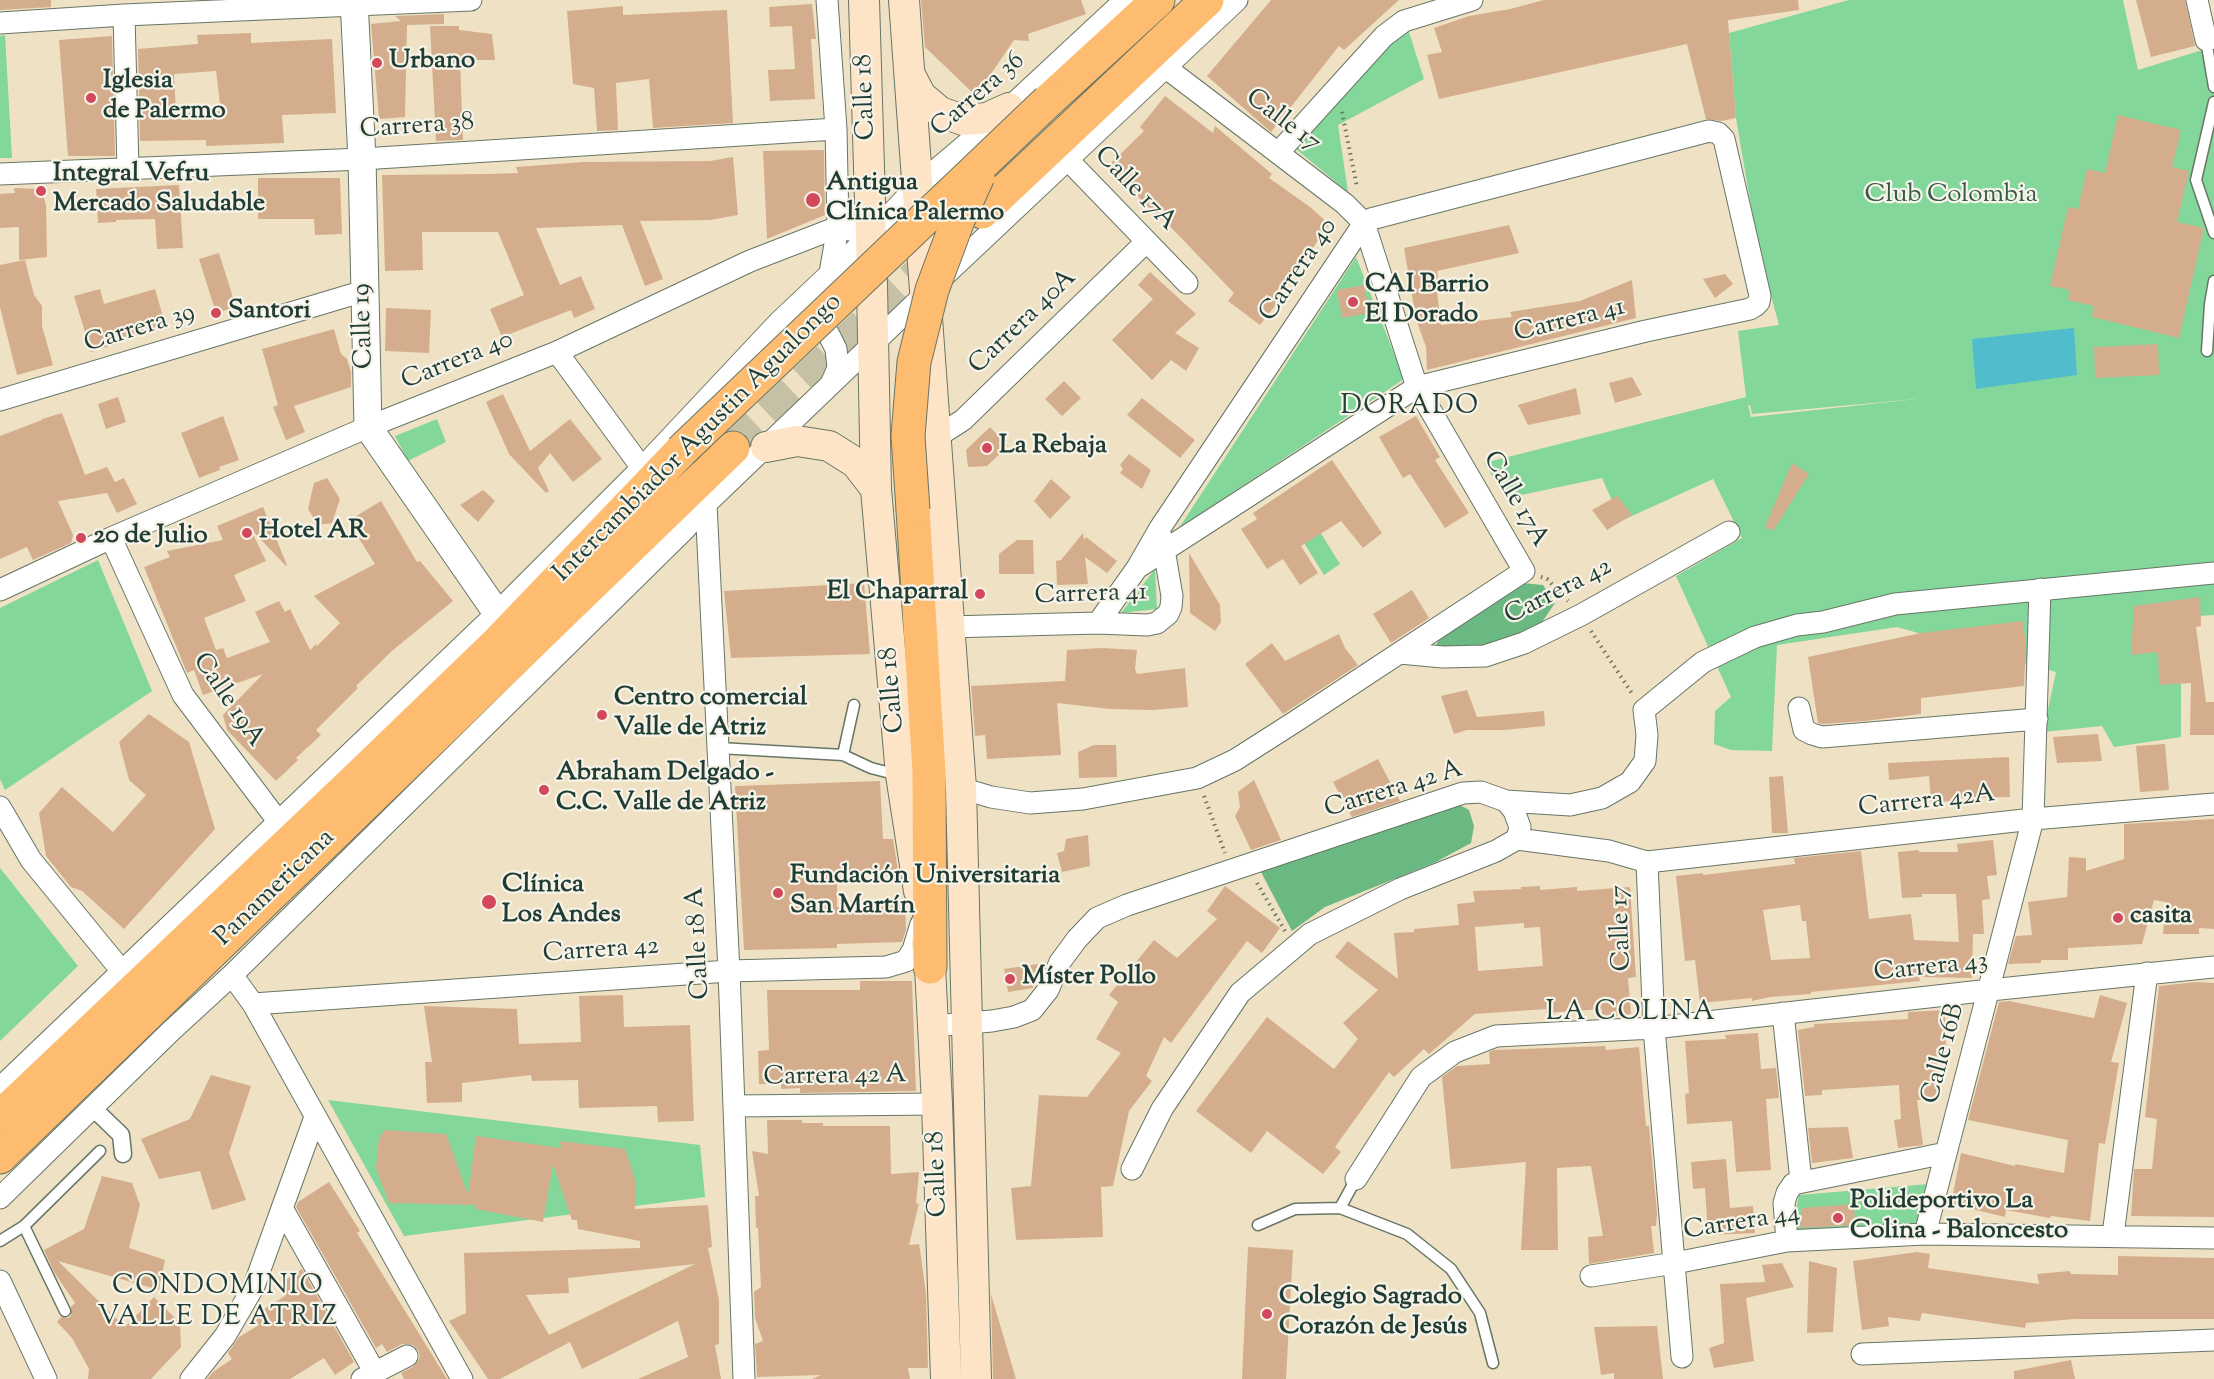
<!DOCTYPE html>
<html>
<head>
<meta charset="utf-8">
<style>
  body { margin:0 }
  canvas { display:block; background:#efe1c3 }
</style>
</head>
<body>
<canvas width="2214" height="1379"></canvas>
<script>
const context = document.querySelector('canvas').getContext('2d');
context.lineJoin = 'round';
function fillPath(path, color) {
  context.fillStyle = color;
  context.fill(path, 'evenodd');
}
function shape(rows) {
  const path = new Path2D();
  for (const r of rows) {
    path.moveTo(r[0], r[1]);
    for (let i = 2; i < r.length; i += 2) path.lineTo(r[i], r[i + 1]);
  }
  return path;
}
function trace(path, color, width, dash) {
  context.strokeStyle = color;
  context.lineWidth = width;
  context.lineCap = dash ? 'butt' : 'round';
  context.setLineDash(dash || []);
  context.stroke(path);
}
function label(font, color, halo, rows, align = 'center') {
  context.font = font + ' "Sorts Mill Goudy",serif';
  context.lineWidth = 4.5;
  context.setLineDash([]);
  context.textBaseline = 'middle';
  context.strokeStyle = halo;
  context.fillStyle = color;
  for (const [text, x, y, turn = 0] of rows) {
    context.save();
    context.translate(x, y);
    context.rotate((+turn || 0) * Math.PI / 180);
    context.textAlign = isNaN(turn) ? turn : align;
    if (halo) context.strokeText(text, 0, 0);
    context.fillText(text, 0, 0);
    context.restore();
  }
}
const green = shape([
  [1849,0,2123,0,2138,70,2199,51,2214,48,2214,615,2181,617,2181,737,2114,747,2102,726,2043,732,2056,672,1897,627,1777,645,1772,751,1731,750,1714,744,1715,711,1731,697,1676,576,1742,538,1713,479,1621,521,1602,478,1507,498,1484,463,1746,397,1738,331,1779,325,1758,247,1736,118,1729,33],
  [1917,399,1751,417,1748,405,1750,405,1752,414],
  [1406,23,1424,79,1338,125,1348,192,1290,144],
  [5,35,12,158,0,158,0,36],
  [1356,257,1404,379,1179,528],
  [437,419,446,442,408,461,395,436],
  [1317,527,1340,564,1324,575,1301,538],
  [98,560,152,691,5,790,0,779,0,608],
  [1155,569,1157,609,1121,613],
  [0,868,78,966,0,1041],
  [328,1100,700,1145,705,1197,404,1236],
  [1941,1183,1939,1231,1799,1236,1795,1214,1799,1195]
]);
const forest = shape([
  [1522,583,1543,585,1555,603,1538,628,1490,648,1433,650,1443,633],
  [1456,803,1469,810,1474,826,1471,843,1436,862,1325,907,1292,931,1261,872]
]);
const water = shape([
  [2074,328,2077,375,1976,389,1972,339]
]);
const building = shape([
  [0,0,51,0,51,7,0,10],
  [921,0,1081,0,1086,14,1028,34,1029,41,1014,40,976,96,925,47],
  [1271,0,1399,0,1344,50,1339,46,1271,132,1207,76],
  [1544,0,1798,0,1799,10,1728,20,1736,118,1721,121,1706,119,1687,44,1439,99,1427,55,1442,52,1434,28,1469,16,1510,9],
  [2136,0,2185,0,2195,46,2151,57],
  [812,4,816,39,811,39,815,99,770,101,768,70,795,69,792,26,770,27,769,7],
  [623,6,623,15,727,10,733,123,653,128,649,79,616,83,618,130,597,131,594,88,573,84,567,11],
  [444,14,444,24,407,25,405,117,379,119,371,24,401,21,395,16],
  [430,26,459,26,459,30,492,34,495,60,460,60,463,140,436,141],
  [251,33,251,43,332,39,336,113,282,115,284,143,206,146,206,140,140,141,138,49,198,44,197,35],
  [216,71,221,111,176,114,174,74],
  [112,36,115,156,68,156,59,40],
  [1165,96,1213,133,1215,126,1272,174,1269,178,1310,207,1329,224,1281,295,1278,302,1260,325,1228,301,1234,293,1162,218,1161,219,1107,167,1144,131,1140,127],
  [2118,115,2181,130,2172,167,2189,171,2177,222,2204,228,2179,338,2092,317,2094,306,2068,300,2070,290,2050,286,2068,207,2078,209,2087,169,2105,173],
  [824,150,825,215,767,239,763,151],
  [733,157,738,215,710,220,640,221,663,279,645,286,622,225,536,228,560,285,581,276,595,309,574,318,571,310,502,337,490,309,524,295,498,232,422,232,423,270,385,271,382,175,489,174,518,173,516,167,583,162,710,161],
  [258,178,340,178,342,234,315,235,314,219,258,219],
  [179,185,183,248,157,249,155,219,116,220,116,222,98,223,96,189],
  [14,188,41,189,46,205,47,257,19,260,19,227,0,228,0,194,15,193],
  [1509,225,1519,253,1437,271,1440,290,1437,292,1441,325,1512,317,1510,312,1580,301,1632,280,1636,318,1427,370,1426,347,1416,319,1404,248],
  [219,253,236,307,216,313,199,259],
  [25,260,34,295,42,306,42,326,53,365,17,375,0,307,0,265],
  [1150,272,1196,314,1175,333,1199,348,1186,371,1171,360,1152,380,1112,340,1153,299,1138,285],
  [1725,274,1733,284,1715,298,1703,279],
  [1364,285,1370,313,1342,318,1337,290],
  [100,289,104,304,155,289,166,327,125,339,126,341,91,352,74,296],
  [386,308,431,310,429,353,385,351],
  [334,329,341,354,347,359,351,372,351,387,294,406,305,432,286,440,273,407,278,405,262,349],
  [2158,344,2159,375,2095,378,2094,347],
  [1632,377,1642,395,1615,403,1609,383],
  [1064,381,1081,398,1062,416,1045,399],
  [1576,388,1581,414,1528,425,1518,405],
  [503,394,530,451,570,419,602,459,573,482,550,453,538,468,549,491,546,493,509,454,486,402],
  [118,397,126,422,106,429,98,404],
  [1142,398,1195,440,1180,458,1127,415],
  [62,413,85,475,107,467,115,482,124,478,137,504,117,513,107,493,58,501,73,535,71,543,33,560,27,547,0,559,0,436,42,420,42,419],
  [223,416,239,460,219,467,220,470,199,478,181,433],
  [1416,416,1440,457,1435,460,1469,513,1445,528,1410,474,1403,478,1379,437],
  [990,427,1008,446,987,466,968,467,966,450],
  [1129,454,1151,470,1142,489,1120,473,1123,469,1120,465],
  [1332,460,1382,533,1363,548,1341,521,1301,546,1318,573,1300,585,1283,559,1267,569,1241,529,1257,519,1253,513],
  [1792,463,1809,474,1773,531,1765,527],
  [327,478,340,499,332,523,318,525,308,509,314,483],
  [1051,479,1071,497,1050,519,1034,501],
  [483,490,495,501,478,522,460,505],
  [1617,496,1632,515,1607,530,1592,510],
  [381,501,417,562,420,561,453,601,393,650,356,686,358,688,316,730,321,735,296,758,298,760,276,781,227,730,223,715,263,674,203,695,194,670,187,673,144,567,170,557,167,551,223,540,217,526,263,507,287,565,286,566,250,528,266,561,234,575,246,601,204,618,216,650,223,648,227,658,270,642,255,612,279,601,285,612,290,609,310,650,316,644,317,646,340,623,314,596,375,564,348,521],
  [1083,533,1084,540,1086,537,1117,561,1107,573,1085,557,1088,584,1057,585,1056,561,1061,560],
  [1017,540,1033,540,1034,574,999,574,999,554],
  [1189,553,1220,605,1221,622,1215,631,1190,613],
  [864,583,870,654,731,658,724,591],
  [1412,590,1429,618,1391,643,1373,614],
  [2200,597,2201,626,2196,627,2206,702,2214,702,2214,735,2190,735,2191,683,2159,685,2158,652,2131,655,2134,606],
  [2023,621,2026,645,2024,686,1921,698,1921,714,1865,721,1823,724,1818,723,1808,657,1921,633],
  [1339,634,1345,648,1358,665,1283,714,1245,664,1272,643,1285,661],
  [1102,648,1137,650,1135,669,1137,674,1185,668,1188,707,1153,710,1110,709,1057,703,1061,755,987,759,985,735,975,736,971,686,1065,681,1067,650],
  [1467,690,1477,717,1544,711,1545,726,1504,730,1467,730,1454,734,1441,696],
  [149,714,189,742,215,829,124,929,82,891,71,887,46,856,39,813,62,787,113,832,146,795,129,780,119,742],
  [2098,734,2102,761,2057,763,2053,737],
  [2165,744,2169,790,2140,792,2136,746],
  [1094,745,1116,745,1117,777,1079,778,1078,752],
  [2009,757,2010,797,1954,798,1954,801,1931,802,1929,776,1889,780,1888,763],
  [1378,759,1400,801,1352,817,1333,782],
  [1783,776,1788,833,1772,833,1769,777],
  [1254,780,1281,840,1251,850,1235,816,1240,807,1238,792],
  [880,781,883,839,893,839,898,871,837,873,837,907,905,905,906,930,902,942,837,944,837,948,744,950,735,786],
  [2214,819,2214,929,2199,928,2199,934,2163,934,2166,902,2154,900,2142,944,2068,948,2068,960,2041,960,2041,963,2008,964,2016,936,2032,935,2028,902,2067,897,2069,857,2086,858,2086,871,2124,859,2124,824],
  [1088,835,1090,866,1062,872,1057,853,1064,851,1066,839],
  [1993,840,1997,875,1987,876,1990,899,1982,900,1984,934,1973,934,1972,978,1919,977,1920,981,1811,992,1811,994,1770,997,1752,1001,1752,998,1700,1003,1695,960,1685,961,1676,876,1703,873,1703,875,1795,864,1794,858,1861,851,1869,919,1911,914,1914,940,1959,942,1956,894,1922,894,1922,897,1902,898,1898,852,1919,850,1919,852,1958,852,1957,844],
  [1800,905,1802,921,1806,921,1810,958,1771,960,1763,910],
  [1225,886,1280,928,1262,953,1247,941,1171,1043,1164,1037,1146,1076,1152,1081,1129,1111,1113,1186,1101,1187,1103,1237,1016,1240,1011,1188,1031,1186,1039,1095,1087,1097,1121,1053,1096,1039,1118,1002,1109,995,1154,940,1177,958,1217,919,1207,911],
  [1540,886,1540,890,1577,887,1577,891,1630,887,1636,977,1628,978,1631,1014,1602,1017,1602,1009,1546,1013,1546,1009,1475,1014,1429,1054,1424,1049,1394,1077,1389,1072,1335,1147,1341,1152,1323,1174,1267,1131,1251,1153,1196,1111,1267,1017,1334,1069,1358,1039,1343,1023,1378,990,1335,957,1348,941,1398,979,1394,933,1414,932,1414,929,1459,925,1457,904,1475,902,1473,891,1521,889,1521,887],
  [1524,923,1524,928,1540,927,1543,966,1478,971,1475,927],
  [1038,964,1032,980,1033,988,1008,992,1004,969],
  [860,981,912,981,916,1091,800,1093,800,1088,781,1089,781,1084,759,1084,758,1051,769,1050,767,990,860,990],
  [2196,982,2214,983,2214,1217,2131,1216,2134,1169,2152,1169,2157,1119,2145,1117,2159,986],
  [623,995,624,1027,690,1025,694,1121,658,1122,657,1106,579,1108,578,1080,532,1081,531,1075,462,1083,462,1102,427,1103,425,1062,432,1062,424,1006,517,1009,519,1044,581,1042,579,996],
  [2100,995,2127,1003,2111,1062,2119,1063,2105,1144,2099,1143,2090,1221,2051,1216,2050,1218,2006,1210,2005,1217,1951,1204,1961,1153,2015,1166,2015,1164,2064,1173,2068,1140,1968,1120,1999,1002,2009,1001,2094,1018],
  [1945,1010,1946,1048,1936,1048,1940,1099,1917,1100,1923,1145,1898,1148,1894,1120,1901,1119,1899,1085,1822,1090,1822,1095,1805,1096,1798,1030,1814,1027,1814,1024,1908,1019,1908,1012],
  [1758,1033,1761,1069,1776,1068,1779,1098,1766,1099,1771,1170,1736,1172,1732,1121,1687,1124,1685,1094,1689,1093,1685,1041,1726,1039,1725,1035],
  [1605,1046,1606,1050,1639,1047,1646,1126,1649,1126,1657,1213,1656,1226,1651,1226,1654,1253,1589,1264,1588,1237,1603,1236,1591,1166,1557,1168,1558,1250,1521,1250,1526,1162,1451,1169,1442,1077,1457,1066,1490,1064,1489,1052,1494,1050],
  [211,1075,251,1086,229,1153,246,1200,212,1210,200,1171,159,1179,141,1139,190,1119],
  [767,1120,802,1120,802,1123,823,1123,823,1126,890,1126,891,1174,919,1172,916,1204,919,1203,909,1245,919,1244,921,1257,926,1294,928,1368,908,1368,910,1379,812,1379,821,1375,757,1377,755,1344,763,1341,755,1318,754,1292,761,1287,758,1228,756,1228,755,1196,759,1196,752,1151,768,1154],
  [1848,1127,1853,1158,1812,1163,1808,1128],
  [385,1130,446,1134,468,1195,476,1136,561,1148,560,1141,625,1149,636,1183,635,1209,708,1205,712,1247,708,1248,719,1300,719,1344,715,1345,721,1379,638,1379,688,1357,678,1321,582,1369,570,1342,500,1379,488,1379,449,1321,466,1313,464,1253,640,1248,640,1241,578,1229,577,1220,572,1220,553,1164,543,1222,476,1209,475,1205,389,1203,376,1168,379,1138],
  [695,1264,549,1335,526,1295,569,1293,568,1278],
  [1726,1159,1730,1208,1753,1206,1755,1233,1708,1235,1705,1188,1693,1189,1691,1162],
  [102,1176,132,1183,140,1205,129,1248,165,1260,159,1290,58,1261,125,1327,154,1297,180,1323,181,1347,151,1379,88,1379,89,1369,72,1338,57,1322,61,1317,68,1318,71,1316,71,1307,75,1303,54,1272,44,1250,84,1229],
  [329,1182,360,1231,357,1233,447,1379,404,1379,401,1373,413,1367,420,1357,418,1350,413,1345,402,1344,387,1352,382,1344,376,1348,296,1207,298,1202],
  [1854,1204,1855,1225,1800,1228,1802,1208],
  [1248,1247,1293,1250,1286,1379,1242,1379],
  [1917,1252,1930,1254,1928,1268,2039,1284,2037,1274,2070,1271,2071,1274,2118,1275,2118,1256,2214,1258,2214,1319,2075,1319,2026,1323,2025,1328,1922,1313,1920,1321,1888,1317,1889,1326,1862,1330,1853,1261],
  [1809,1261,1837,1268,1833,1332,1807,1333],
  [1782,1263,1794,1287,1746,1298,1754,1361,1714,1368,1709,1348,1724,1343,1720,1284,1765,1282,1762,1265],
  [302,1269,354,1362,335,1375,324,1358,290,1379,207,1379,213,1372,232,1359,228,1353,239,1337,259,1325,253,1316,285,1296,278,1285],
  [991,1294,1016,1379,993,1379],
  [1657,1326,1663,1379,1614,1379,1614,1373,1601,1375,1594,1327],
  [2071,1360,2075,1379,2014,1379,2014,1371]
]);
const primaryTunnel = shape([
  [733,448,941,252]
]);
const path = shape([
  [1342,112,1357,187],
  [1541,577,1547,579,1568,601],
  [1591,631,1633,695],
  [1204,796,1225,853],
  [1257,883,1285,931]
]);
const service = shape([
  [2206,40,2214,87],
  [2214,102,2196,180,2214,233],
  [2207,351,2210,304,2214,281],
  [719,748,843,755,854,705],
  [843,755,871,768,898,775],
  [1340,1208,1356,1179],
  [1258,1225,1295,1209,1340,1208,1407,1234,1451,1269,1480,1313,1493,1363],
  [24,1226,100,1151],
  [0,1241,24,1226,65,1311]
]);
const pedestrian = shape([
  [93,1108,121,1135,123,1154]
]);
const minor = shape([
  [827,0,836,129,838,227,830,273],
  [2197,0,2206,40,2214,38],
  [124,15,128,169],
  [0,23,124,15,471,0],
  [1278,153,1384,36,1404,21,1472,0],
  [1068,160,1187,283],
  [0,174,362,159,836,129],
  [803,320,814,322,828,333,836,349,838,368,831,384],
  [557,352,642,468],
  [0,400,364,291],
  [935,438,963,420,1146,242],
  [706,504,729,971,744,1379],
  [111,538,183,695,278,821],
  [0,590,111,538,368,427,557,352,750,261,838,227,871,235],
  [1098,623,1137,568,1160,528,1364,223,1371,219,1709,131,1718,133,1724,139,1760,296,1759,302,1755,306,1750,309,1646,331,1417,387,1137,568],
  [949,627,1098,623,1147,625,1157,623,1168,614,1171,607,1172,596,1162,538],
  [1400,653,1443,657,1485,656,1524,643,1581,615,1729,532],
  [1799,708,1804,730,1812,734,1822,737,2037,719],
  [961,788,991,797,1030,803,1083,799,1197,778,1235,760,1293,723,1524,571,1417,387,1364,223,1345,204,1165,67],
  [1506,801,1570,805,1602,798,1630,782,1645,761,1647,735,1644,710,1703,662,1755,637,1797,625,1823,622,1895,604,2214,573],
  [0,807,31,860,121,970],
  [1517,839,1609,851,1647,862,2033,819,2214,804],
  [1647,862,1654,1028,1682,1357],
  [232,975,253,1004,462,1379],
  [253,1004,729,971,886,967,906,961,913,950,921,924],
  [1783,1013,1801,1181],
  [933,1026,992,1021,1014,1017,1032,1010,1048,990,1060,962,1077,939,1097,918,1127,905,1463,793,1481,792,1506,801,1514,811,1520,827,1517,839,1496,851,1400,889,1310,934,1240,993,1162,1109,1132,1169],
  [0,1088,497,613,642,468,779,322,871,235,917,186,1009,108,1125,0],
  [734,1106,937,1104],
  [1356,1179,1421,1077,1455,1052,1496,1036,1654,1028,1990,990,2214,967],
  [0,1198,171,1031,232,975,685,529,706,504,925,294,1237,0],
  [282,1208,374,1371],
  [1925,1234,2033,819,2040,589],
  [2113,1235,2147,973],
  [1787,1241,1784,1203,1787,1193,1793,1184,1946,1153],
  [1591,1276,1675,1263,1787,1241,1925,1234,2214,1238],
  [0,1281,46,1379],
  [1862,1354,2214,1340],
  [191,1379,225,1336,254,1286,315,1117],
  [362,1379,407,1356]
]);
const tertiary = shape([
  [354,0,362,159,368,427,497,613]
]);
const secondary = shape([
  [864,0,871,235,876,489,901,775,919,891],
  [904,0,961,788,976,1379],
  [910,75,921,96,940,112,963,120,987,118,1009,108],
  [766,447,797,441,829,446,856,463,876,489],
  [927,942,930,967,937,1104,946,1379]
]);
const primary = shape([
  [1048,101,1158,0],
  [982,212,1207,0],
  [913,510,929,773,930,967],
  [0,1117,354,781,499,641,681,451],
  [0,1157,733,448]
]);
const primaryBridge = shape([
  [681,451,1048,101],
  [913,510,908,436,914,362,932,290,958,220,978,176]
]);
const markers = [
  [377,63,6,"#d1495b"],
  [91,98,6,"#d1495b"],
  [41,191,6,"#d1495b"],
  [813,200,8,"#d1495b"],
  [1353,302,6,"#d1495b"],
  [216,313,6,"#d1495b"],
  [987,448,6,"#d1495b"],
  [247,533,6,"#d1495b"],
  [81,538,6,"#d1495b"],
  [980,594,6,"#d1495b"],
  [602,715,6,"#d1495b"],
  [544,790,6,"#d1495b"],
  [778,893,6,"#d1495b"],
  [489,902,8,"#d1495b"],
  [2118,918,6,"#d1495b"],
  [1010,979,6,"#d1495b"],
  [1838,1218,6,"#d1495b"],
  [1267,1314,6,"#d1495b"]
];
const poiNames = [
  ["Urbano",389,63],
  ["Iglesia",103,83],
  ["de Palermo",103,113],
  ["Integral Vefru",53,176],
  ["Mercado Saludable",53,206],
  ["Antigua",826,185],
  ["Clínica Palermo",826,215],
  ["CAI Barrio",1365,287],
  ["El Dorado",1365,317],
  ["Santori",228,313],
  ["La Rebaja",999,448],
  ["Hotel AR",259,533],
  ["20 de Julio",93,538],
  ["El Chaparral",968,594,"right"],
  ["Centro comercial",614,700],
  ["Valle de Atriz",614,730],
  ["Abraham Delgado -",556,775],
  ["C.C. Valle de Atriz",556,805],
  ["Fundación Universitaria",790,878],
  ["San Martín",790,908],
  ["Clínica",502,887],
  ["Los Andes",502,917],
  ["casita",2130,918],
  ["Míster Pollo",1022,979],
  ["Polideportivo La",1850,1203],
  ["Colina - Baloncesto",1850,1233],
  ["Colegio Sagrado",1279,1299],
  ["Corazón de Jesús",1279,1329]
];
const streetNames = [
  ["Carrera 36",979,96,-41],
  ["Calle 18",867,97,-92],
  ["Calle 17",1282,122,37],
  ["Carrera 38",417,128,-4],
  ["Calle 17A",1134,190,46],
  ["Carrera 40",1300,271,-56],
  ["Carrera 41",1570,322,-14],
  ["Carrera 40A",1024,323,-44],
  ["Calle 19",365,326,-92],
  ["Carrera 39",140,330,-17],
  ["Carrera 40",458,362,-22],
  ["Intercambiador Agustin Agualongo",699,439,-45],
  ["Calle 17A",1514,500,60],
  ["Carrera 42",1559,593,-27],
  ["Carrera 41",1091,596,-2],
  ["Calle 18",894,690,-95],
  ["Calle 19A",227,701,56],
  ["Carrera 42 A",1394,791,-17],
  ["Carrera 42A",1927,803,-6],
  ["Panamericana",276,889,-44],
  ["Calle 17",1623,928,-92],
  ["Calle 18 A",700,943,-93],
  ["Carrera 42",601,952,-4],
  ["Carrera 43",1931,969,-6],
  ["Calle 16B",1945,1054,-75],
  ["Carrera 42 A",835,1078,-1],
  ["Calle 18",939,1174,-92],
  ["Carrera 44",1742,1224,-9]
];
const parkNames = [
  ["Club Colombia",1951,197]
];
const neighbourhoodNames = [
  ["DORADO",1410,408],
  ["LA COLINA",1631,1014],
  ["CONDOMINIO",218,1288],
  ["VALLE DE ATRIZ",218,1319]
];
fillPath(green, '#83d79a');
fillPath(forest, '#6ab882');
fillPath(water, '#51bdcc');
fillPath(building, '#d4ae8c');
trace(primaryTunnel, '#c5c0a6', 33, [33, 16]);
trace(service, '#687666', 13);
trace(pedestrian, '#687666', 19);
trace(minor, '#687666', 23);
trace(tertiary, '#687666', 29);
trace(secondary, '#687666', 32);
trace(primary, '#687666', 35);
trace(path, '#687666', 4, [1.5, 4.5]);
trace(service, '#fff', 10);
trace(pedestrian, '#fff', 16);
trace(minor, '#fff', 21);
trace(tertiary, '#fff', 27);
trace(secondary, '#fee4c6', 30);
trace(primary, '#fdbc70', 33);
trace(primaryBridge, '#687666', 35, []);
trace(primaryBridge, '#fdbc70', 33);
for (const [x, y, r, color] of markers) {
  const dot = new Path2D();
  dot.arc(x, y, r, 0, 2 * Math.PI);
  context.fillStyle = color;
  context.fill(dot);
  trace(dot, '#f7f3e8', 2);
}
label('bold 26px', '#1f3d34', '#f7f3e8', poiNames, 'left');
label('26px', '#1f3d34', '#f7f3e8', streetNames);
label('26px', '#335c48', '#f7f3e8', parkNames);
context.letterSpacing = '1.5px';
label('27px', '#1f3d34', '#f7f3e8', neighbourhoodNames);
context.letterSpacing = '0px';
</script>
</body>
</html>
